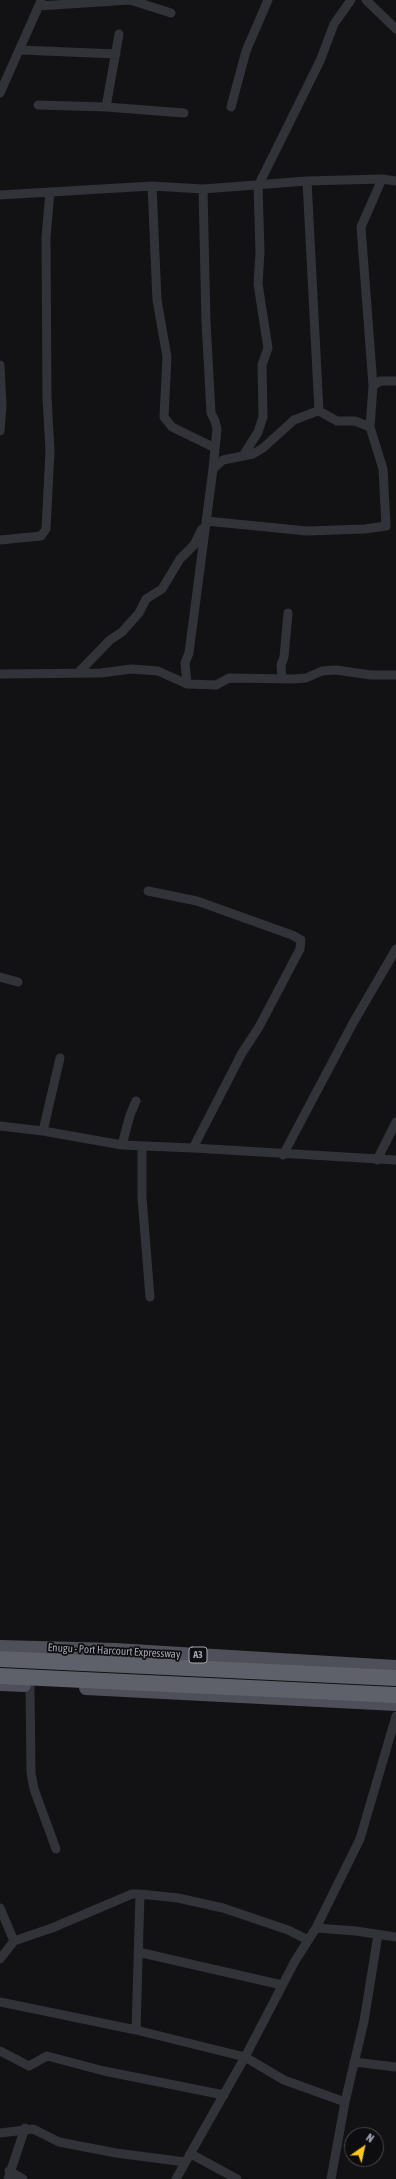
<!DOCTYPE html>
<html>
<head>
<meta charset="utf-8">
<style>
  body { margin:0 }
  #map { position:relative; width:396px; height:2179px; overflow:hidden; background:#121113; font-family:"Asap Condensed",sans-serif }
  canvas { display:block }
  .north { position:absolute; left:344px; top:2127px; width:40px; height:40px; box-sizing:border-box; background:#0d0c0e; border:1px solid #494a51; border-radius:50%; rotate:34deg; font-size:11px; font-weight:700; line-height:16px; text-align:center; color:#a2a6b5 }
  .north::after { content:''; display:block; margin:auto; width:14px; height:18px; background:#ffc71e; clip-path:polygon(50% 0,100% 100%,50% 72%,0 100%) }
</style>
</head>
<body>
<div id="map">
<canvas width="396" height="2179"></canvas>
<div class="north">N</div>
</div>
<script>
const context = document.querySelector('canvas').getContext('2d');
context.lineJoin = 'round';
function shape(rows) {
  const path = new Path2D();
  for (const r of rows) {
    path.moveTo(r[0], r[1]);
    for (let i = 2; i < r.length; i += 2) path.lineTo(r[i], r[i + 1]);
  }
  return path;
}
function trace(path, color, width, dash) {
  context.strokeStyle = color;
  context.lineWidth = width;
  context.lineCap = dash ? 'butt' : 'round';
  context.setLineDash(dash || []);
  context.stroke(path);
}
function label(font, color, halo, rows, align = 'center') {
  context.font = font + ' "Asap Condensed",sans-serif';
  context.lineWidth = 3.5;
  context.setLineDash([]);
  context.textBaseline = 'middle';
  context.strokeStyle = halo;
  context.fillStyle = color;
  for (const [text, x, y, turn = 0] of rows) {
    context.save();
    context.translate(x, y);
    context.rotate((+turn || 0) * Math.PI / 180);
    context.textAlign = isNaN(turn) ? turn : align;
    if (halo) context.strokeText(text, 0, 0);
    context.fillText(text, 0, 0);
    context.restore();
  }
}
const street = shape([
  [366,0,396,29],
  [39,6,130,0,171,13],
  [21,50,116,54],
  [0,93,41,1],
  [38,105,106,107,184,113],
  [106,107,119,34],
  [231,107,246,51,268,0],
  [307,181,319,411],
  [152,186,157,300,167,357,164,417,172,427,215,448],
  [203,189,206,322,211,413,215,421,217,429,213,469],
  [0,195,152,186,203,189,307,181,382,179,396,181],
  [0,365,2,406,0,431],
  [373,386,361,227,382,179],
  [243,456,258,432,263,417,262,365,268,348,258,284,260,252,258,186,320,61,334,24,351,0],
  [206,521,307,531,365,529,386,526,383,469,370,427],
  [0,540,41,536,46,529,50,451,47,398,46,237,50,192],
  [78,673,110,640,122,632,139,613,146,599,162,589,180,559,194,545,202,529],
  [0,674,101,673,131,669,145,670,158,671,187,684,216,685,229,678,293,679,306,678,322,671,336,670,371,675,396,675],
  [282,679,281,665,284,657,288,613],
  [187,684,185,663,189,653,213,469,223,460,253,454,263,448,294,420,315,412,319,411,337,421,355,421,370,427,373,386,380,381,396,381],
  [148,891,197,901,292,935,301,940,300,949,259,1027,242,1053,193,1148],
  [0,977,18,982],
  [0,1126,43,1131,122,1145,193,1148,396,1160],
  [43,1131,60,1058],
  [122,1145,130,1115,136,1101],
  [142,1146,142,1198,150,1297],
  [283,1155,353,1023,396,949],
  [377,1160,396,1122],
  [30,1685,31,1773,34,1789,56,1849],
  [0,1908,14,1941],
  [316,1928,356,1931,396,1937],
  [14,1941,52,1928,132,1894,140,1894,178,1898,223,1908,288,1930,308,1940],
  [138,1952,282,1985],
  [0,1959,14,1941],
  [0,2002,136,2030,245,2057,284,2080,345,2102],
  [136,2030,140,1894],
  [0,2051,29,2066,47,2056,104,2071,224,2095],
  [354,2062,396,2067],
  [0,2133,33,2129,59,2142,116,2153,185,2162],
  [191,2154,237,2179],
  [9,2171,23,2179],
  [8,2179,25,2128],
  [176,2179,245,2057,295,1961,316,1928,360,1839,396,1716],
  [331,2179,345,2102,364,2021,378,1935]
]);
const primary = shape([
  [0,1647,115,1650,396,1667],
  [0,1684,24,1685],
  [86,1688,396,1704]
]);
const highway = shape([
  [0,1659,396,1678],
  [0,1676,396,1695]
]);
const shields = [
  [198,1655,18]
];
const shieldNames = [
  ["A3",198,1655]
];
const streetNames = [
  ["Enugu - Port Harcourt Expressway",114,1651,3]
];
trace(street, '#323339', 9);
trace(primary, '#4e4f58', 14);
trace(highway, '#5e606a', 16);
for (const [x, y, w] of shields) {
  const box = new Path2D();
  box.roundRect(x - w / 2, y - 8, w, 16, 3);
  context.fillStyle = '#0d0c0e';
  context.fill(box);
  trace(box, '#a2a6b5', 1);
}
label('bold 10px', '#a2a6b5', null, shieldNames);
label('11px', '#a2a6b5', '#0d0c0e', streetNames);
</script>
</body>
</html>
